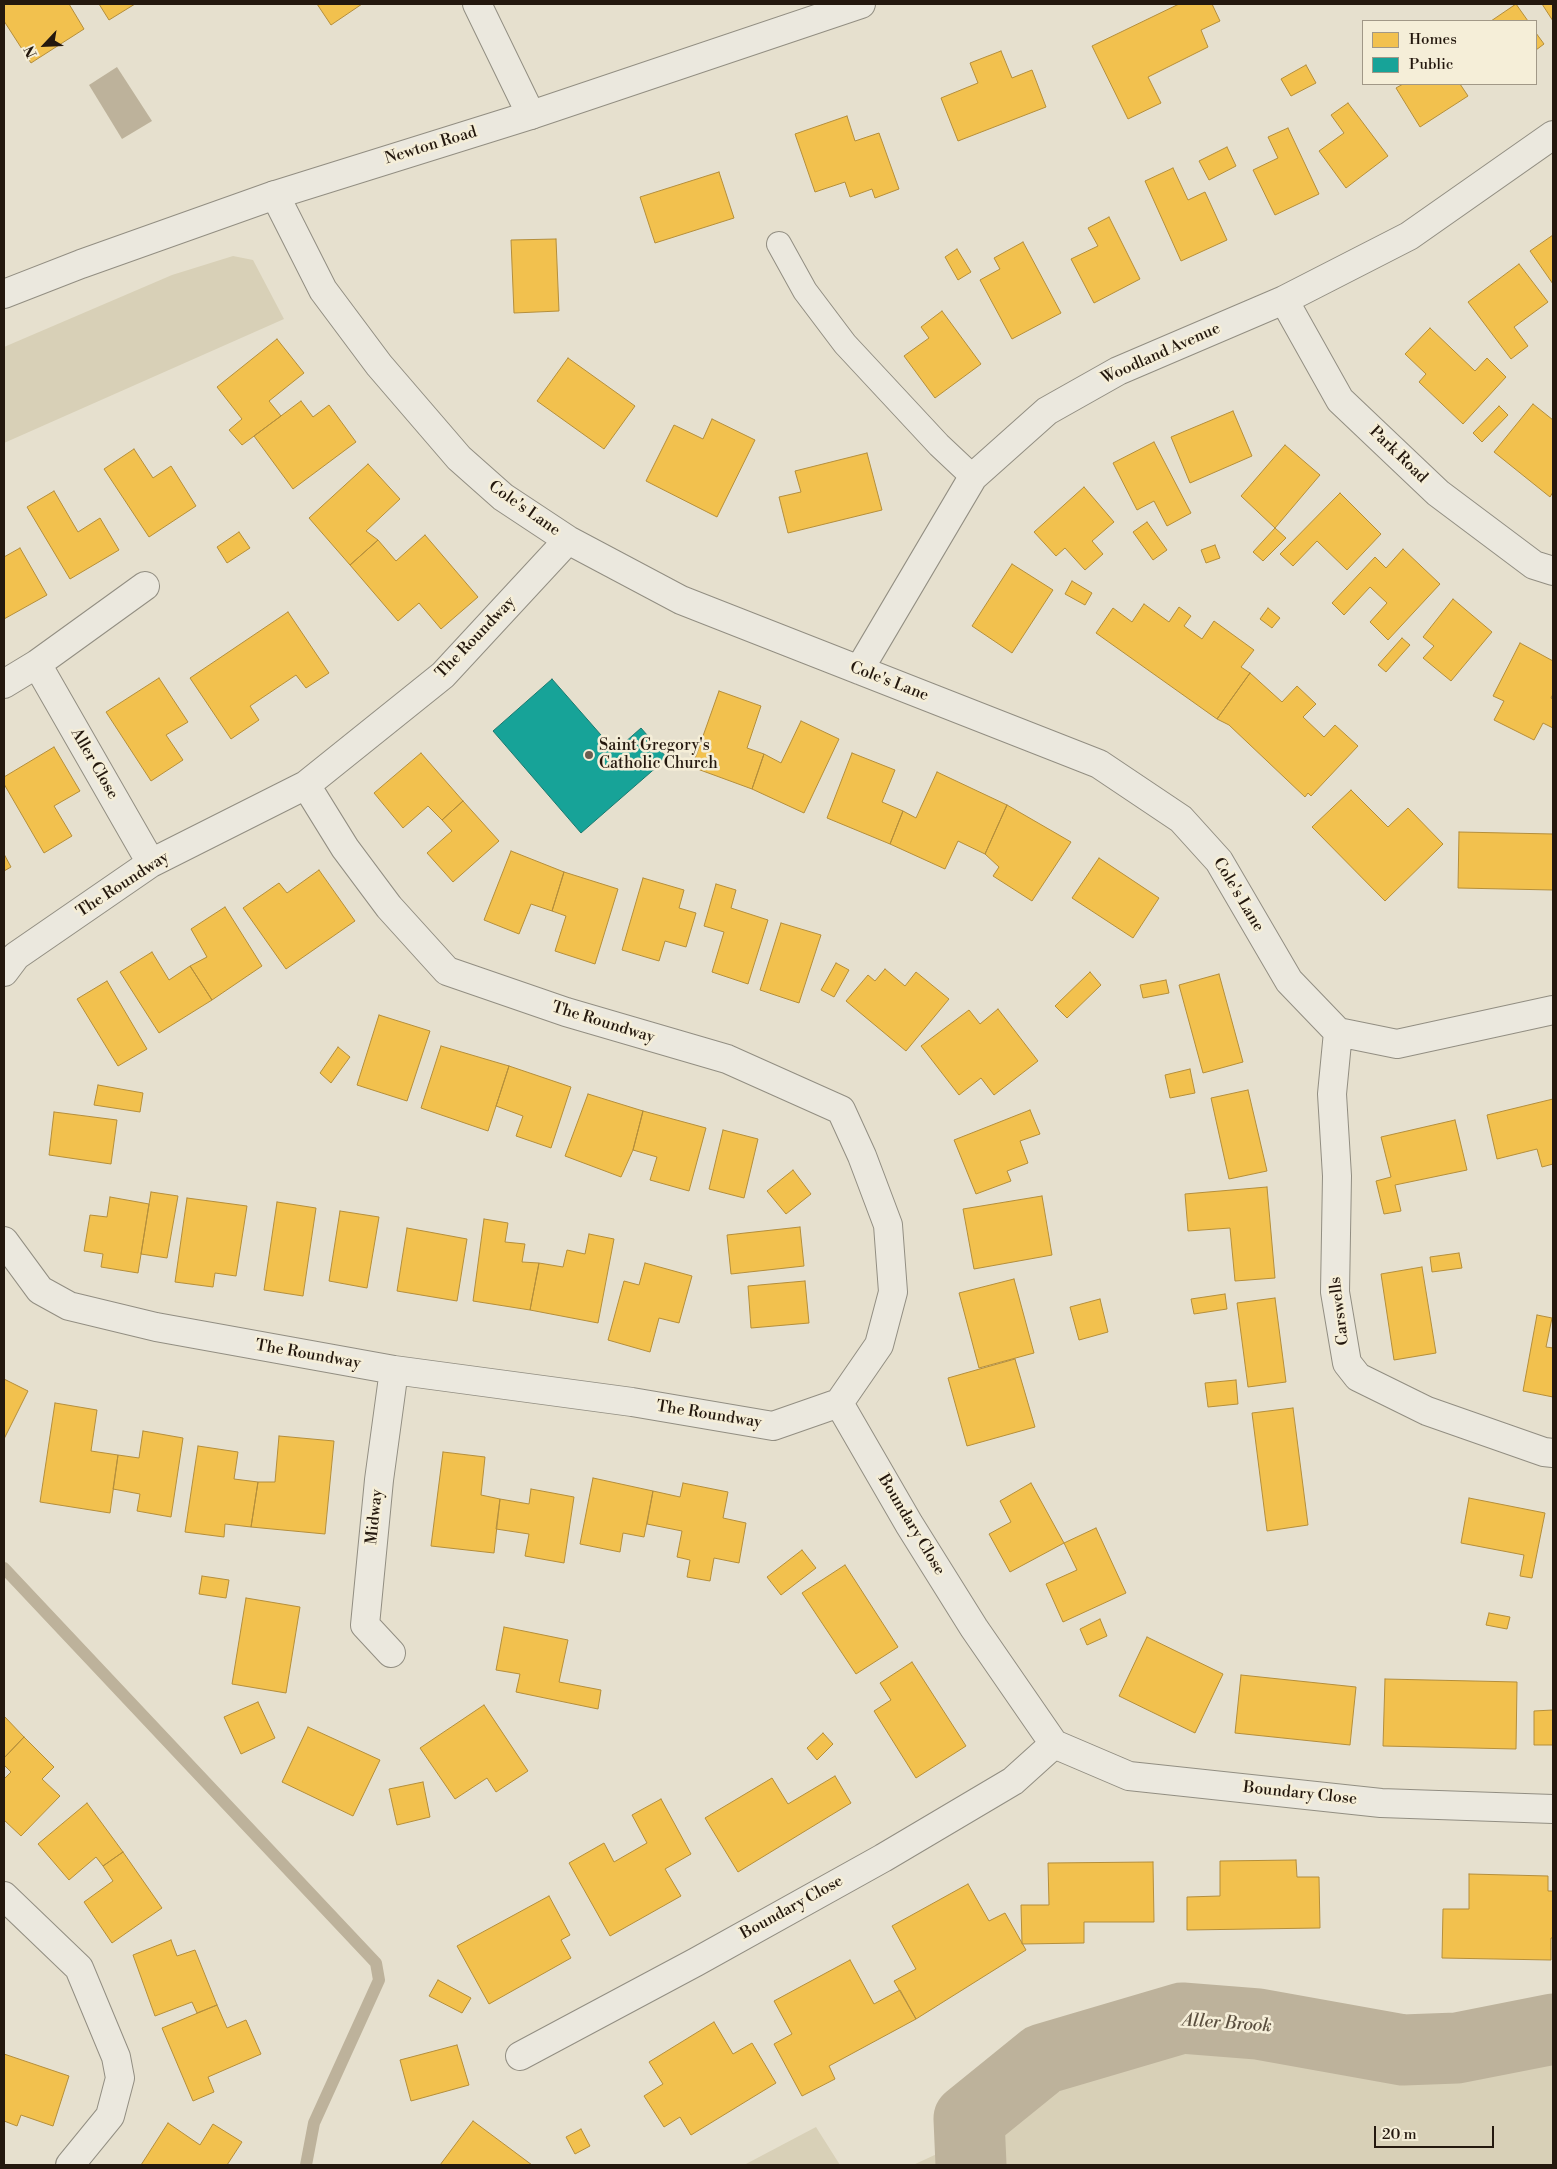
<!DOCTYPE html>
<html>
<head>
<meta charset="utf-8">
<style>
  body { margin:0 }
  #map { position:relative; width:1557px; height:2169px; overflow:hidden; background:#e6e0ce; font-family:"Libre Bodoni",serif }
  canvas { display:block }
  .frame { position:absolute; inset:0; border:5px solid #24180e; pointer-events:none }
  .legend { position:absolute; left:1362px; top:20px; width:175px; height:65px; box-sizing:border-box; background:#f5eed8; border:1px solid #a19887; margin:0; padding:6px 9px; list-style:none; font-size:15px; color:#24180e }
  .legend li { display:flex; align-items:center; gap:10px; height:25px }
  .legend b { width:25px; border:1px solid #a19887 }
  .north { position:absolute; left:20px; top:20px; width:50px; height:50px; -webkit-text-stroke:4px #f5eed8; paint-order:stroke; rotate:245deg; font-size:14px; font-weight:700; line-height:20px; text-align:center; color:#24180e }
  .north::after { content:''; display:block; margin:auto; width:18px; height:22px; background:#24180e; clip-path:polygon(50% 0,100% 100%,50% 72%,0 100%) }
  .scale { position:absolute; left:1374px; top:2126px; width:120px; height:22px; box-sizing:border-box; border:2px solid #24180e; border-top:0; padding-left:6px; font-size:15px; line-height:18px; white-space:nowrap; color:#24180e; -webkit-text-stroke:4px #f5eed8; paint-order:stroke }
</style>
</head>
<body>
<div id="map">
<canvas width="1557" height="2169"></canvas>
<div class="frame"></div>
<ul class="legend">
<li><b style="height:14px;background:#f2c14e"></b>Homes</li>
<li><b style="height:14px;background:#17a398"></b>Public</li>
</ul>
<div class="north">N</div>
<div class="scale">20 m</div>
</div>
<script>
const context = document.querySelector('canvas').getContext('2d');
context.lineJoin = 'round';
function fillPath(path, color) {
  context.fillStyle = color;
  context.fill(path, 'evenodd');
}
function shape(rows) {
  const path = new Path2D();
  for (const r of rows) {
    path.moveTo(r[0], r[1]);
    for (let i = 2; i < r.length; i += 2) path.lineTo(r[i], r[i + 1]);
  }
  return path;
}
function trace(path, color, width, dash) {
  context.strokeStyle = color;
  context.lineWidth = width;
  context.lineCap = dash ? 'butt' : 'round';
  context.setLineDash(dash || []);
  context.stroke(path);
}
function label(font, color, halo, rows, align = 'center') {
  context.font = font + ' "Libre Bodoni",serif';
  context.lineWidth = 5;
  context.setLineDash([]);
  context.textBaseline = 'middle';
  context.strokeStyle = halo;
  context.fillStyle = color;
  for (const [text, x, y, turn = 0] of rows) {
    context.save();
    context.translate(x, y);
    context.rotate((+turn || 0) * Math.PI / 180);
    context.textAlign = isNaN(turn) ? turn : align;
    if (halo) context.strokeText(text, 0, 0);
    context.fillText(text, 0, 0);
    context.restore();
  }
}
const green = shape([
  [233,256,253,260,284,319,4,443,4,347,172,275],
  [1079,2031,1225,2032,1400,2060,1553,2041,1553,2165,913,2165,965,2141,1029,2072],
  [816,2127,840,2165,744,2165]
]);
const water = shape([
  [117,67,152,121,122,139,89,85]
]);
const homes = shape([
  [4,4,69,4,84,29,31,63,4,21,4,4],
  [99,4,135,4,109,20,99,4],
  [317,4,362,4,331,25,317,4],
  [1179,4,1212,4,1220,21,1201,30,1208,47,1148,77,1161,103,1128,119,1092,46,1179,4],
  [1516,4,1528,21,1491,21,1516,4],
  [1542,4,1553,4,1553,21,1542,4],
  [1536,33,1544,44,1536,50,1536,33],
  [1001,51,1012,78,1032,70,1046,107,958,141,941,98,978,83,970,63,1001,51],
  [1306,65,1316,83,1291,96,1281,79,1306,65],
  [1403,84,1460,84,1468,96,1420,127,1396,88,1403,84],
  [1348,103,1388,156,1346,188,1319,151,1344,133,1331,115,1348,103],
  [847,116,855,141,879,133,899,189,875,198,872,189,850,197,845,182,815,192,795,134,847,116],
  [1288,128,1319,194,1275,215,1253,170,1278,158,1268,137,1288,128],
  [1227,147,1236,166,1209,180,1199,161,1227,147],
  [1173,168,1188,200,1205,192,1227,240,1181,261,1145,181,1173,168],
  [719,172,734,218,655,243,640,197,719,172],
  [1109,217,1140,279,1094,303,1071,259,1098,246,1088,228,1109,217],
  [1553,235,1553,284,1530,251,1553,235],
  [556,239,559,311,514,313,511,240,556,239],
  [1023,242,1061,313,1012,339,980,280,1000,269,994,258,1023,242],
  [957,249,971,272,958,280,945,257,957,249],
  [1519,264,1548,302,1514,327,1528,346,1511,359,1468,302,1519,264],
  [942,311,981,364,935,398,904,356,929,338,921,327,942,311],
  [1430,328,1475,371,1487,358,1506,377,1463,424,1419,382,1426,374,1405,354,1430,328],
  [277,339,304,373,269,401,281,416,242,445,229,430,242,419,217,387,277,339],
  [568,358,635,406,604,449,537,401,568,358],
  [301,401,313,417,329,405,356,442,293,489,254,436,301,401],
  [1533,404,1553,420,1553,492,1550,497,1494,452,1533,404],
  [1499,406,1508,415,1482,442,1473,433,1499,406],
  [1233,411,1252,456,1190,483,1171,437,1233,411],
  [712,419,755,440,717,517,646,481,674,425,703,439,712,419],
  [1154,442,1191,513,1167,526,1154,501,1137,510,1113,463,1154,442],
  [1285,445,1320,475,1275,528,1241,496,1285,445],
  [134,449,153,478,171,466,196,506,149,537,104,469,134,449],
  [867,453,882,510,788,533,779,497,801,492,795,471,867,453],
  [368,464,400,499,366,531,378,540,350,565,309,518,368,464],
  [1084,487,1114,522,1092,541,1103,554,1085,570,1065,548,1056,556,1034,532,1084,487],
  [54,491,78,532,100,518,119,550,70,579,27,507,54,491],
  [1340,493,1381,534,1347,570,1317,541,1293,566,1280,554,1340,493],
  [1147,522,1167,550,1153,560,1133,532,1147,522],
  [1275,528,1286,538,1263,561,1253,552,1275,528],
  [239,532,250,548,227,563,217,547,239,532],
  [425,535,478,597,441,629,419,603,398,621,350,565,378,540,396,561,425,535],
  [1215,545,1220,558,1206,563,1201,550,1215,545],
  [20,548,47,595,4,619,4,557,20,548],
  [1403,549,1440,584,1388,640,1370,622,1387,603,1370,587,1344,615,1332,603,1375,557,1386,568,1403,549],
  [1012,564,1053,590,1012,653,972,626,1012,564],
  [1072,581,1092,593,1085,605,1065,594,1072,581],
  [1453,599,1492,632,1451,681,1423,658,1434,646,1423,637,1453,599],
  [1144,604,1169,622,1179,607,1191,616,1184,626,1202,639,1214,621,1254,650,1241,667,1250,673,1217,719,1096,633,1113,608,1132,622,1144,604],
  [1268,608,1280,618,1272,628,1260,619,1268,608],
  [288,612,329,673,306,688,296,675,250,706,259,720,231,739,190,678,288,612],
  [1402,638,1410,645,1386,672,1378,665,1402,638],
  [1520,643,1553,661,1553,694,1551,698,1553,699,1553,728,1543,723,1534,740,1494,720,1504,701,1493,696,1520,643],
  [1250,673,1282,702,1297,686,1316,704,1303,717,1324,737,1335,725,1358,746,1311,796,1308,793,1305,797,1229,725,1217,719,1250,673],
  [159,678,188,722,166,735,183,760,151,781,106,712,159,678],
  [719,691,761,706,747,748,764,754,752,789,692,767,719,691],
  [801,721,839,739,804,813,752,789,764,754,781,763,801,721],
  [54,747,80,791,54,806,72,836,44,853,4,784,4,777,54,747],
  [421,753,463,801,442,820,428,806,403,828,374,793,421,753],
  [852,753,895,770,882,802,903,811,890,844,827,818,852,753],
  [937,772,1007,805,985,854,958,841,945,869,890,844,903,811,916,818,937,772],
  [1351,790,1388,827,1408,808,1443,844,1385,901,1312,827,1351,790],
  [463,801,499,841,453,882,427,853,452,831,442,820,463,801],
  [1007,805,1071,842,1032,901,993,876,999,867,985,854,1007,805],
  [1459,832,1553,834,1553,890,1458,888,1459,832],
  [511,851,564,872,552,911,531,904,519,934,484,920,511,851],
  [4,854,11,867,4,871,4,854],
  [1099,858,1159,898,1133,938,1072,898,1099,858],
  [319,870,355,921,286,969,243,908,279,883,287,893,319,870],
  [564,872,618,889,595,964,555,951,566,916,552,911,564,872],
  [643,878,684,890,679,908,696,913,686,947,665,941,659,961,622,950,643,878],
  [716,884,736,890,731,908,768,920,748,984,712,972,724,932,704,926,716,884],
  [225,907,262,966,212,1000,190,966,207,957,191,929,225,907],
  [781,923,821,935,799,1003,760,990,781,923],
  [152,952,169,980,190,966,212,1000,159,1033,120,972,152,952],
  [836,963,849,970,834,997,821,990,836,963],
  [885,969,905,986,916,972,949,999,906,1051,846,1001,868,975,875,981,885,969],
  [1090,972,1101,985,1067,1018,1055,1006,1090,972],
  [1219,974,1243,1062,1203,1073,1179,985,1219,974],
  [1166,980,1169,993,1143,998,1140,985,1166,980],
  [107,981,147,1049,118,1066,77,999,107,981],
  [998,1009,1038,1061,994,1095,981,1078,959,1095,921,1046,969,1010,980,1024,998,1009],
  [379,1015,430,1031,407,1101,357,1085,379,1015],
  [441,1046,509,1066,488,1131,421,1108,441,1046],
  [338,1047,350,1057,331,1083,320,1073,338,1047],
  [509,1066,571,1087,551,1148,516,1136,523,1116,496,1106,509,1066],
  [1190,1069,1195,1093,1170,1098,1165,1075,1190,1069],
  [98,1085,143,1093,140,1112,94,1105,98,1085],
  [1248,1090,1267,1171,1229,1179,1211,1098,1248,1090],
  [588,1094,643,1111,633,1150,621,1177,565,1156,588,1094],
  [1553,1099,1553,1164,1542,1167,1537,1149,1497,1159,1487,1115,1553,1099],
  [1030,1110,1040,1134,1020,1141,1028,1163,1007,1171,1011,1181,976,1194,954,1140,1030,1110],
  [643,1111,706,1128,689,1191,650,1180,657,1157,633,1150,643,1111],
  [54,1112,117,1120,111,1164,49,1155,54,1112],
  [1455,1120,1467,1170,1395,1185,1401,1211,1384,1214,1376,1181,1391,1177,1381,1137,1455,1120],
  [723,1130,758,1139,744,1198,709,1189,723,1130],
  [793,1170,811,1194,786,1214,767,1191,793,1170],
  [1267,1187,1275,1278,1235,1281,1230,1228,1188,1231,1185,1194,1267,1187],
  [151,1192,178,1196,167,1258,141,1254,151,1192],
  [1042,1196,1052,1255,974,1269,963,1209,1042,1196],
  [110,1197,149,1204,138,1273,101,1267,103,1254,84,1251,90,1215,107,1217,110,1197],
  [187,1198,247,1206,236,1276,215,1273,213,1287,175,1282,187,1198],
  [277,1202,316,1208,303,1296,264,1290,277,1202],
  [340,1211,379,1217,367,1288,329,1281,340,1211],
  [484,1219,508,1223,505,1242,525,1244,522,1262,539,1263,530,1310,473,1301,484,1219],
  [800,1227,804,1266,731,1274,727,1235,800,1227],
  [407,1228,467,1239,457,1301,397,1291,407,1228],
  [589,1234,614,1239,598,1323,530,1310,539,1263,563,1267,567,1250,585,1254,589,1234],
  [1459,1253,1462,1268,1432,1272,1430,1257,1459,1253],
  [645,1263,692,1276,679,1323,659,1318,650,1352,608,1340,624,1281,639,1285,645,1263],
  [1422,1267,1436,1353,1394,1360,1381,1274,1422,1267],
  [1014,1279,1034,1353,979,1368,959,1293,1014,1279],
  [805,1281,809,1323,751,1328,748,1286,805,1281],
  [1225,1294,1227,1309,1194,1314,1191,1299,1225,1294],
  [1275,1298,1286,1382,1248,1387,1237,1303,1275,1298],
  [1100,1299,1108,1332,1079,1340,1070,1307,1100,1299],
  [1537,1315,1552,1318,1546,1347,1553,1348,1553,1397,1523,1391,1537,1315],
  [1015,1359,1035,1427,967,1446,948,1378,1015,1359],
  [4,1379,28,1391,4,1439,4,1379],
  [1236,1380,1238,1404,1208,1407,1205,1383,1236,1380],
  [55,1403,97,1410,91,1451,118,1455,110,1513,40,1502,55,1403],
  [1293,1408,1308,1525,1267,1531,1252,1413,1293,1408],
  [143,1431,183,1438,171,1517,137,1511,140,1494,113,1489,118,1455,139,1458,143,1431],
  [279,1436,334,1441,325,1534,251,1527,258,1482,275,1482,279,1436],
  [198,1446,238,1452,234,1479,258,1482,251,1527,225,1524,224,1537,185,1532,198,1446],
  [443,1452,485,1457,481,1495,500,1499,494,1553,431,1546,443,1452],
  [593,1478,653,1491,644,1537,623,1533,620,1552,580,1544,593,1478],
  [683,1483,728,1492,723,1518,746,1523,739,1563,714,1558,710,1581,687,1577,690,1560,677,1557,682,1531,647,1524,653,1491,680,1497,683,1483],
  [1031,1483,1064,1543,1010,1572,989,1534,1011,1522,1000,1501,1031,1483],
  [531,1489,574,1497,564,1563,525,1556,529,1534,496,1529,500,1499,529,1504,531,1489],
  [1469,1498,1545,1513,1532,1578,1520,1576,1524,1555,1461,1543,1469,1498],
  [1096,1528,1126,1593,1063,1622,1046,1584,1077,1570,1064,1543,1096,1528],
  [802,1550,816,1568,781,1595,767,1577,802,1550],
  [845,1565,898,1647,856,1674,802,1593,845,1565],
  [202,1576,229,1580,226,1598,199,1594,202,1576],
  [246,1598,300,1607,286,1693,232,1684,246,1598],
  [1489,1613,1510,1617,1507,1629,1486,1625,1489,1613],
  [1100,1619,1107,1636,1087,1645,1080,1629,1100,1619],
  [504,1627,568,1640,559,1682,601,1690,598,1709,516,1692,520,1674,496,1670,504,1627],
  [1147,1637,1223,1674,1195,1733,1119,1696,1147,1637],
  [912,1662,966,1746,916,1778,874,1711,891,1700,880,1683,912,1662],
  [1241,1675,1356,1687,1350,1745,1235,1733,1241,1675],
  [1385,1679,1517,1682,1516,1749,1383,1746,1385,1679],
  [258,1702,275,1738,241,1754,224,1717,258,1702],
  [484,1705,528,1771,496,1792,487,1778,455,1799,420,1748,484,1705],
  [1553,1710,1553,1745,1534,1745,1534,1711,1553,1710],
  [4,1716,24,1737,4,1758,4,1716],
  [308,1727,380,1760,353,1816,282,1782,308,1727],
  [823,1733,833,1744,817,1760,807,1748,823,1733],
  [24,1737,54,1767,42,1779,60,1796,21,1836,4,1820,4,1779,11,1772,4,1765,4,1758,24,1737],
  [835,1776,851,1803,738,1872,705,1818,772,1778,788,1804,835,1776],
  [423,1782,430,1817,397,1825,389,1789,423,1782],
  [661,1799,691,1854,665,1869,681,1896,610,1936,569,1863,604,1843,614,1862,647,1843,632,1815,661,1799],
  [87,1803,123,1852,103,1866,96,1857,69,1880,38,1844,87,1803],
  [123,1852,162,1908,112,1943,84,1902,113,1881,103,1866,123,1852],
  [1296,1860,1297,1877,1319,1877,1320,1928,1187,1930,1187,1897,1220,1896,1220,1861,1296,1860],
  [1153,1862,1154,1922,1084,1922,1084,1943,1022,1944,1021,1905,1049,1905,1048,1863,1153,1862],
  [1469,1874,1548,1876,1548,1891,1553,1891,1553,1938,1551,1938,1551,1960,1442,1958,1443,1909,1469,1909,1469,1874],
  [968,1884,989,1921,1005,1913,1026,1950,916,2019,894,1981,916,1969,892,1926,968,1884],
  [549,1896,570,1935,561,1940,571,1958,489,2004,457,1946,549,1896],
  [171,1940,177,1956,195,1950,217,2005,197,2013,192,2002,155,2016,133,1955,171,1940],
  [850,1960,874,2004,900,1990,916,2019,829,2066,835,2079,802,2096,774,2044,792,2034,774,2001,850,1960],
  [438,1980,471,1998,462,2013,429,1996,438,1980],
  [217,2005,227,2028,246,2020,261,2054,208,2077,214,2092,193,2101,162,2028,217,2005],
  [714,2022,733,2054,752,2043,776,2083,691,2135,680,2117,664,2127,644,2096,663,2084,649,2062,714,2022],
  [457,2045,469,2085,411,2101,400,2060,457,2045],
  [4,2054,69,2076,53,2126,21,2115,17,2126,4,2121,4,2054],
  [473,2121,532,2165,440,2165,473,2121],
  [168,2123,200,2145,213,2124,242,2142,227,2165,141,2165,168,2123],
  [581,2129,590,2146,575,2154,566,2137,581,2129]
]);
const public = shape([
  [552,679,615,751,641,728,667,758,581,833,493,731,552,679]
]);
const stream = shape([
  [4,1568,376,1963,379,1980,314,2123,306,2165]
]);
const river = shape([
  [971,2165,969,2119,1043,2059,1182,2018,1258,2024,1403,2050,1457,2048,1553,2029]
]);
const service = shape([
  [779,244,805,291,845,344,939,445,973,477]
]);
const minor = shape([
  [477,4,531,115],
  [275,195,323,290,379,365,459,458,503,497,568,540,681,600,1099,764,1181,819,1219,861,1289,981,1338,1032,1397,1044,1553,1010],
  [1284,300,1340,400,1438,493,1534,565,1553,571],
  [37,664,151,863],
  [859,670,973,477,1047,411,1118,371,1284,300,1409,236,1553,135],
  [4,684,37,664,145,586],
  [4,972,16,956,151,863,306,785,443,675,568,540],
  [1338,1032,1332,1094,1337,1176,1335,1292,1347,1363,1358,1377,1427,1411,1544,1452,1553,1453],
  [4,1241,40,1290,69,1306,156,1327,394,1370,632,1402,773,1426,839,1403,879,1345,893,1292,888,1225,862,1156,841,1110,727,1059,566,1012,447,971,389,907,345,848,306,785],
  [839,1403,909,1524,974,1628,1054,1744,1129,1776,1381,1803,1553,1809],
  [391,1653,365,1625,379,1480,394,1370],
  [4,1896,79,1968,116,2057,120,2078,110,2116,70,2165],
  [520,2056,696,1962,883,1858,1013,1781,1054,1744]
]);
const tertiary = shape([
  [4,294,81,264,275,195,531,115,861,4]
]);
const markers = [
  [589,755,5,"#685e51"]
];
const streetNames = [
  ["Newton Road",431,146,-17],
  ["Woodland Avenue",1161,354,-24],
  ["Park Road",1398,455,44],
  ["Cole's Lane",524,509,35],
  ["The Roundway",476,638,-46],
  ["Cole's Lane",889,682,21],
  ["Aller Close",94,764,60],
  ["The Roundway",123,885,-33],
  ["Cole's Lane",1238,895,59],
  ["The Roundway",603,1023,17],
  ["Carswells",1340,1311,-97],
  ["The Roundway",308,1355,10],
  ["The Roundway",709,1415,9],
  ["Midway",375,1517,-84],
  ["Boundary Close",911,1525,59],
  ["Boundary Close",1300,1794,6],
  ["Boundary Close",792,1908,-29]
];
const poiNames = [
  ["Saint Gregory's",599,746],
  ["Catholic Church",599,764]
];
const waterNames = [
  ["Aller Brook",1227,2024,4]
];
fillPath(green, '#d8d0b7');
fillPath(water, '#bdb29b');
fillPath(homes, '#f2c14e');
trace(homes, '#b48e3b', 1);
fillPath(public, '#17a398');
trace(public, '#1b796f', 1);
trace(stream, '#bdb29b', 12);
trace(river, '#bdb29b', 71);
trace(service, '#928e82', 26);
trace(minor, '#928e82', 30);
trace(tertiary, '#928e82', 30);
trace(service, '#ebe8de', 24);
trace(minor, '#ebe8de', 28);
trace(tertiary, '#ebe8de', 28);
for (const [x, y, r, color] of markers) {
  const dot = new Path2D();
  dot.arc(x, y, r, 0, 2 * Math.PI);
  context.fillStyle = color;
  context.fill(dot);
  trace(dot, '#f5eed8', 2);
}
label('16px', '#24180e', '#f5eed8', streetNames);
label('16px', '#24180e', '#f5eed8', poiNames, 'left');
label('italic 18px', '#5a4e3e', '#f5eed8', waterNames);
</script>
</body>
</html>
